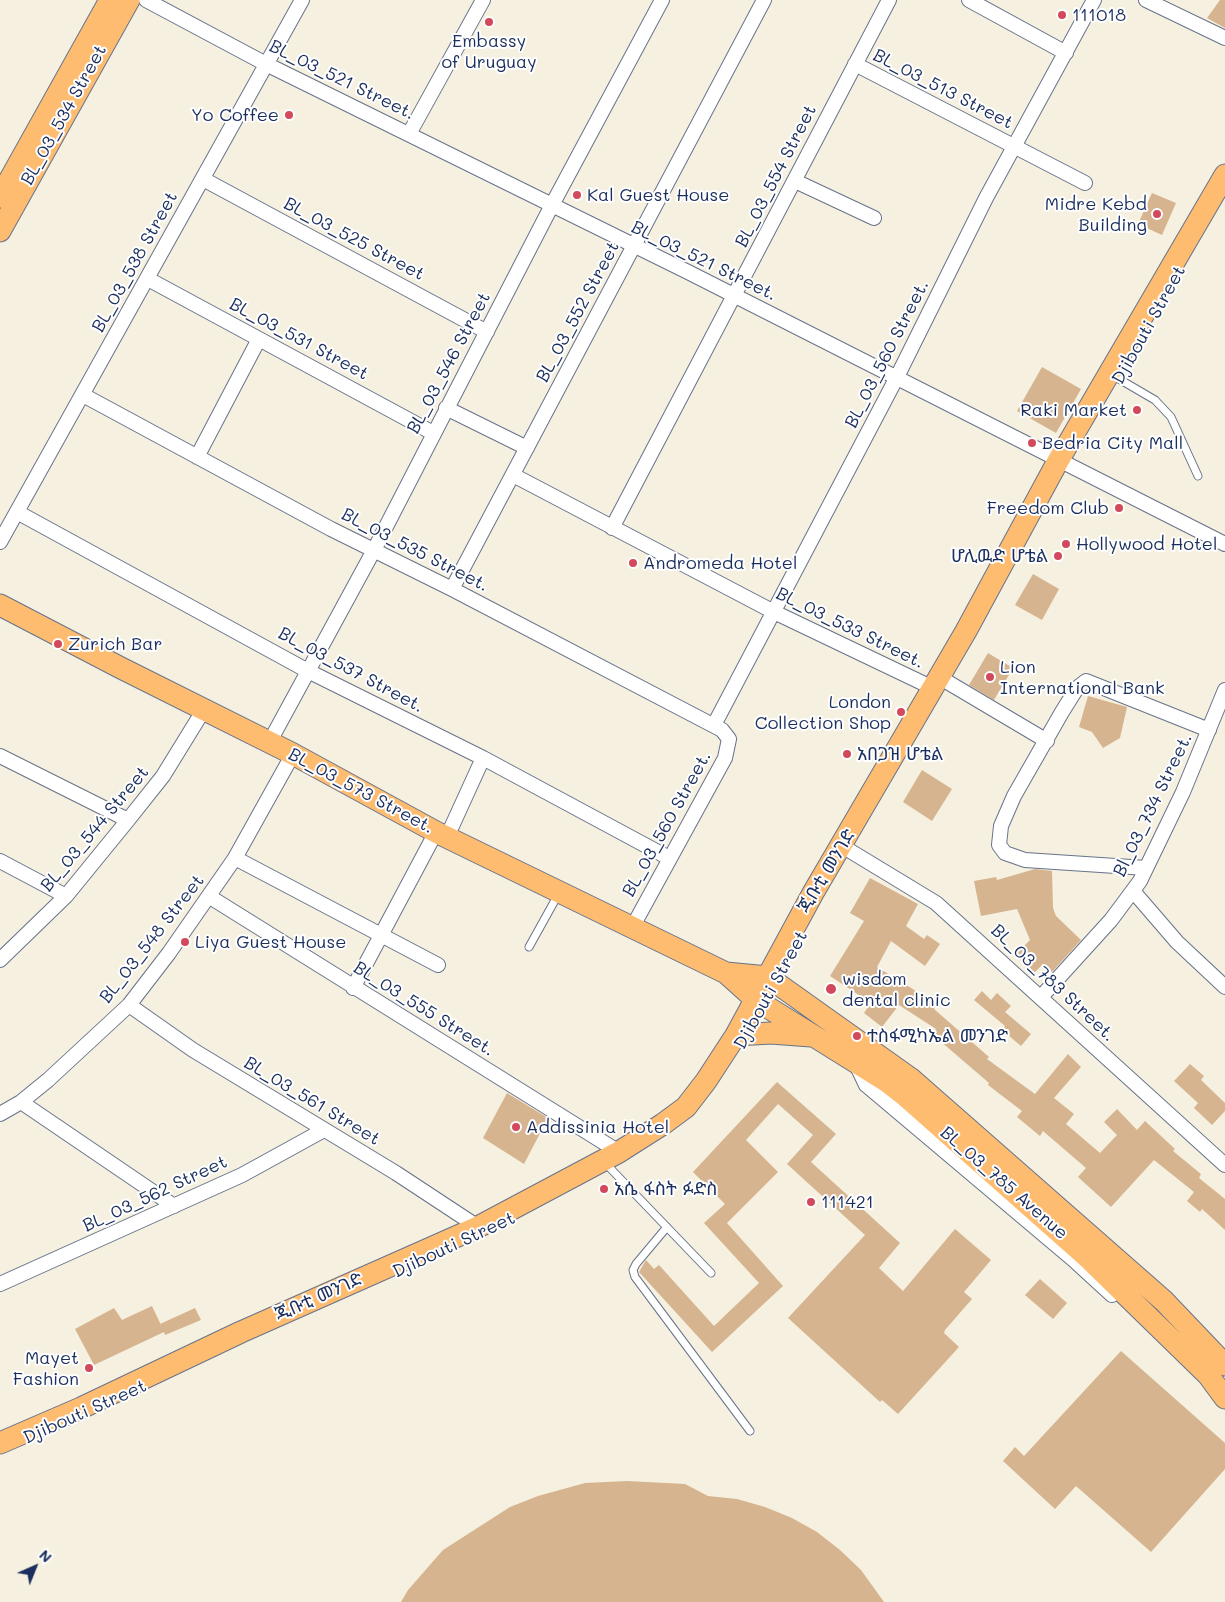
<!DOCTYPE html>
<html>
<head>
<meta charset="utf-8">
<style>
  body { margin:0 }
  #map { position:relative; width:1225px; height:1602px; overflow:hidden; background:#f5f0df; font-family:Mali,sans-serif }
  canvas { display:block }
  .north { position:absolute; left:10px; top:1542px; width:50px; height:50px; -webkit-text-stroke:4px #fff; paint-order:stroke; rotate:44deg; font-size:14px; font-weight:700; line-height:20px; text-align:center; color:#1b2f5e }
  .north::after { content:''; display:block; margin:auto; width:18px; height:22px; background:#1b2f5e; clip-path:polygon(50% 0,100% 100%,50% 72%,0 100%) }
</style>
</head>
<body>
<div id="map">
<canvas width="1225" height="1602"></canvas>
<div class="north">N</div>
</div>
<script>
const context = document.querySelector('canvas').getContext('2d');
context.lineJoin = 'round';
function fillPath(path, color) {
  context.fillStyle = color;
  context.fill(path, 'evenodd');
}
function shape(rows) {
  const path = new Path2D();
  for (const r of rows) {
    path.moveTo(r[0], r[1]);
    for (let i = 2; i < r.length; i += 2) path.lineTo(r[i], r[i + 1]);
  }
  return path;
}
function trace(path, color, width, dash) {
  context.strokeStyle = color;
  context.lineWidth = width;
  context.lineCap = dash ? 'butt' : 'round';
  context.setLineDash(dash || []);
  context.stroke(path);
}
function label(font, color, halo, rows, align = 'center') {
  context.font = font + ' Mali,"Noto Sans Ethiopic",sans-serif';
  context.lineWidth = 4;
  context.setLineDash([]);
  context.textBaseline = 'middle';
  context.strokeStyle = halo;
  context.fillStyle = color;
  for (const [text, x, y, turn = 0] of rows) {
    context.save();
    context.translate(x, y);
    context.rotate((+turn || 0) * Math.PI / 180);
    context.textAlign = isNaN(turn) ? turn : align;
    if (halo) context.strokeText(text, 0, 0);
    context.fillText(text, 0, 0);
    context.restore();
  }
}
const building = shape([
  [1220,0,1225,0,1225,28,1207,18],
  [1152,193,1176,203,1162,235,1138,224],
  [1042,367,1081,389,1056,433,1017,411],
  [1033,574,1059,589,1042,620,1015,605],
  [988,653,1013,668,994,700,969,685],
  [1088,696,1127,707,1120,738,1103,748,1092,732,1079,727],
  [922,770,952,789,932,821,903,802],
  [1035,869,1052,871,1053,908,1056,916,1081,940,1052,972,1043,964,1034,973,1015,955,1030,940,1017,909,981,916,974,881,996,877,997,880],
  [870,878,918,904,906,926,924,939,927,935,940,944,925,966,891,941,877,967,937,1004,934,1009,989,1057,987,1059,1035,1094,1068,1054,1081,1067,1054,1098,1074,1114,1066,1124,1100,1153,1117,1135,1104,1122,1117,1109,1137,1130,1145,1121,1175,1149,1173,1151,1201,1174,1199,1178,1225,1199,1225,1230,1202,1209,1200,1212,1187,1201,1194,1192,1154,1160,1111,1207,1078,1177,1086,1168,1043,1131,1040,1136,1017,1117,1022,1111,988,1085,989,1083,932,1034,936,1029,899,1005,882,1027,864,1013,871,1003,830,976,864,921,850,913],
  [982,991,991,1000,997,993,1011,1006,1005,1012,1031,1034,1021,1046,1002,1030,1005,1026,974,1000],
  [1190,1064,1204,1076,1201,1080,1225,1103,1225,1111,1212,1125,1194,1108,1198,1103,1174,1081],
  [777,1082,836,1134,811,1162,900,1243,879,1268,903,1291,955,1229,991,1260,964,1292,972,1299,945,1330,944,1333,959,1347,898,1414,882,1400,880,1402,788,1318,865,1235,787,1164,813,1135,778,1104,746,1140,778,1172,727,1223,783,1286,712,1352,639,1272,646,1260,654,1269,659,1265,714,1326,759,1283,704,1223,725,1204,693,1172],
  [507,1093,548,1118,524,1164,483,1138],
  [1040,1279,1067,1303,1053,1319,1025,1295],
  [152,1306,161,1325,160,1324,195,1308,201,1320,165,1335,164,1332,94,1365,75,1329,114,1308,122,1320],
  [1121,1351,1225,1443,1225,1469,1151,1552,1076,1486,1055,1509,1003,1461,1015,1447,1024,1456],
  [627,1481,685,1484,708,1496,737,1499,765,1507,792,1518,817,1532,840,1550,861,1570,884,1602,401,1602,408,1590,443,1550,510,1507,538,1496,585,1483]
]);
const service = shape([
  [1119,379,1155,400,1171,417,1198,476],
  [529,947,559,893],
  [609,1167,711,1273],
  [667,1227,636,1264,633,1270,635,1277,750,1431]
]);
const minor = shape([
  [146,0,266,64,688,272,1225,544],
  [969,0,1066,53],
  [1146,0,1225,38],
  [855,64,1085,183],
  [409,134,483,0],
  [203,179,487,332],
  [795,181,874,218],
  [148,279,433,433],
  [83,395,331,529,452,589,722,730,729,739,725,758,633,926],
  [446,408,527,448],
  [197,457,259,339],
  [513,475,774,612,933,688],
  [17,512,308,671,483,758,669,858],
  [612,528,889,0],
  [0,542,302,0],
  [452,589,764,0],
  [939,677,1047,741],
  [714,725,897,377,986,198,1094,0],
  [269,743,374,550,552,205,662,0],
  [0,756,128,820],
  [447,837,483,758],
  [842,846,936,903,1225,1165],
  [235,858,438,965],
  [0,861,66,896],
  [1146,868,1025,860,1005,853,999,845,1001,826,1014,796,1062,712,1077,688,1086,681,1209,730],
  [1133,891,1177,942,1225,987],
  [210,897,619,1152],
  [0,960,66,896,128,820,163,776,203,711],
  [353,988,436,832],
  [1041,997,1111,920,1140,881,1183,792,1225,690],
  [129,1005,193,1050,396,1173,478,1227],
  [855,1062,866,1085,1076,1262,1112,1295],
  [21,1102,174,1206],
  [0,1114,21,1102,48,1080,129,1005,169,953,235,858,293,754],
  [0,1284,242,1175,322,1131]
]);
const primary = shape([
  [0,197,110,0],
  [0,231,129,0],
  [0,605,121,668,293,754,436,832,726,973,756,1000,886,1081,904,1095,1088,1258,1208,1375,1225,1398],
  [726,973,768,977,910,1078,1164,1301,1225,1365],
  [736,1035,771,1033,811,1036],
  [0,1443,81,1408,241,1332,478,1227,619,1152,663,1124,686,1107,706,1081,736,1035,813,893,966,631,1058,461,1225,175]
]);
const markers = [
  [1062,15,5,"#d1495b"],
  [489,22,5,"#d1495b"],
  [289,115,5,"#d1495b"],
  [577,195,5,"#d1495b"],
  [1157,214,5,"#d1495b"],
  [1137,410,5,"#d1495b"],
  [1032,443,5,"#d1495b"],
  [1119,508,5,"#d1495b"],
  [1066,544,5,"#d1495b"],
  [1058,556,5,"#d1495b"],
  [633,563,5,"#d1495b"],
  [58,644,5,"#d1495b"],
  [990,677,5,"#d1495b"],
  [901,712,5,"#d1495b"],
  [847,754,5,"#d1495b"],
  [185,942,5,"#d1495b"],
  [831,989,6,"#d1495b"],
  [857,1036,5,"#d1495b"],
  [516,1127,5,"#d1495b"],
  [604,1189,5,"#d1495b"],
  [811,1202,5,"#d1495b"],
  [89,1368,5,"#d1495b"]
];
const poiNames = [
  ["111018",1072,15],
  ["Embassy",489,41,"center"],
  ["of Uruguay",489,62,"center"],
  ["Yo Coffee",279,115,"right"],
  ["Kal Guest House",587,195],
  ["Midre Kebd",1147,204,"right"],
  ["Building",1147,225,"right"],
  ["Raki Market",1127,410,"right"],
  ["Bedria City Mall",1042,443],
  ["Freedom Club",1109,508,"right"],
  ["Hollywood Hotel",1076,544],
  ["ሆሊዉድ ሆቴል",1048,556,"right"],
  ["Andromeda Hotel",643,563],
  ["Zurich Bar",68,644],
  ["Lion",1000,667],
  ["International Bank",1000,688],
  ["London",891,702,"right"],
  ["Collection Shop",891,723,"right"],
  ["አበጋዝ ሆቴል",857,754],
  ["Liya Guest House",195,942],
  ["wisdom",842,979],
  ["dental clinic",842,1000],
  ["ተስፋሚካኤል መንገድ",867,1036],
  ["Addissinia Hotel",526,1127],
  ["አሴ ፋስት ፉድስ",614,1189],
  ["111421",821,1202],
  ["Mayet",79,1358,"right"],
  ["Fashion",79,1379,"right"]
];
const streetNames = [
  ["BL_03_521 Street.",342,80,26],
  ["BL_03_513 Street",943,89,27],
  ["BL_03_534 Street",64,115,-61],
  ["BL_03_554 Street",776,176,-63],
  ["BL_03_525 Street",354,239,28],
  ["BL_03_521 Street.",704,261,26],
  ["BL_03_538 Street",135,262,-61],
  ["BL_03_552 Street",578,312,-62],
  ["Djibouti Street",1149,325,-61],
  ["BL_03_531 Street",299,339,28],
  ["BL_03_560 Street.",887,354,-63],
  ["BL_03_546 Street",449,363,-62],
  ["BL_03_535 Street.",415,550,27],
  ["BL_03_533 Street.",850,628,26],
  ["BL_03_537 Street.",351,670,28],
  ["BL_03_573 Street.",361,791,28],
  ["Bl_03_734 Street.",1153,805,-64],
  ["BL_03_560 Street.",667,824,-61],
  ["BL_03_544 Street",95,829,-50],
  ["ጂቡቲ መንገድ",827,871,-59],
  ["BL_03_548 Street",152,939,-52],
  ["BL_03_783 Street.",1053,983,43],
  ["Djibouti Street",771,990,-61],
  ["BL_03_555 Street.",424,1009,32],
  ["BL_03_561 Street",312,1101,31],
  ["BL_03_785 Avenue",1004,1183,41],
  ["BL_03_562 Street",155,1194,-25],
  ["Djibouti Street",454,1245,-25],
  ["ጂቡቲ መንገድ",319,1297,-24],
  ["Djibouti Street",85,1412,-24]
];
fillPath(building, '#d6b48f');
trace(service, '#67738b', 9);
trace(minor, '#67738b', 16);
trace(primary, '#67738b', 23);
trace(service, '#fff', 7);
trace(minor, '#fff', 14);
trace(primary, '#febc70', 21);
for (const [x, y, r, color] of markers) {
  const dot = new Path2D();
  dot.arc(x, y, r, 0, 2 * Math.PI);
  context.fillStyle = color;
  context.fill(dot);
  trace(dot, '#fff', 2);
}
label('18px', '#1b2f5e', '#fff', poiNames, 'left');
label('18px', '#1b2f5e', '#fff', streetNames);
</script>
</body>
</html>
